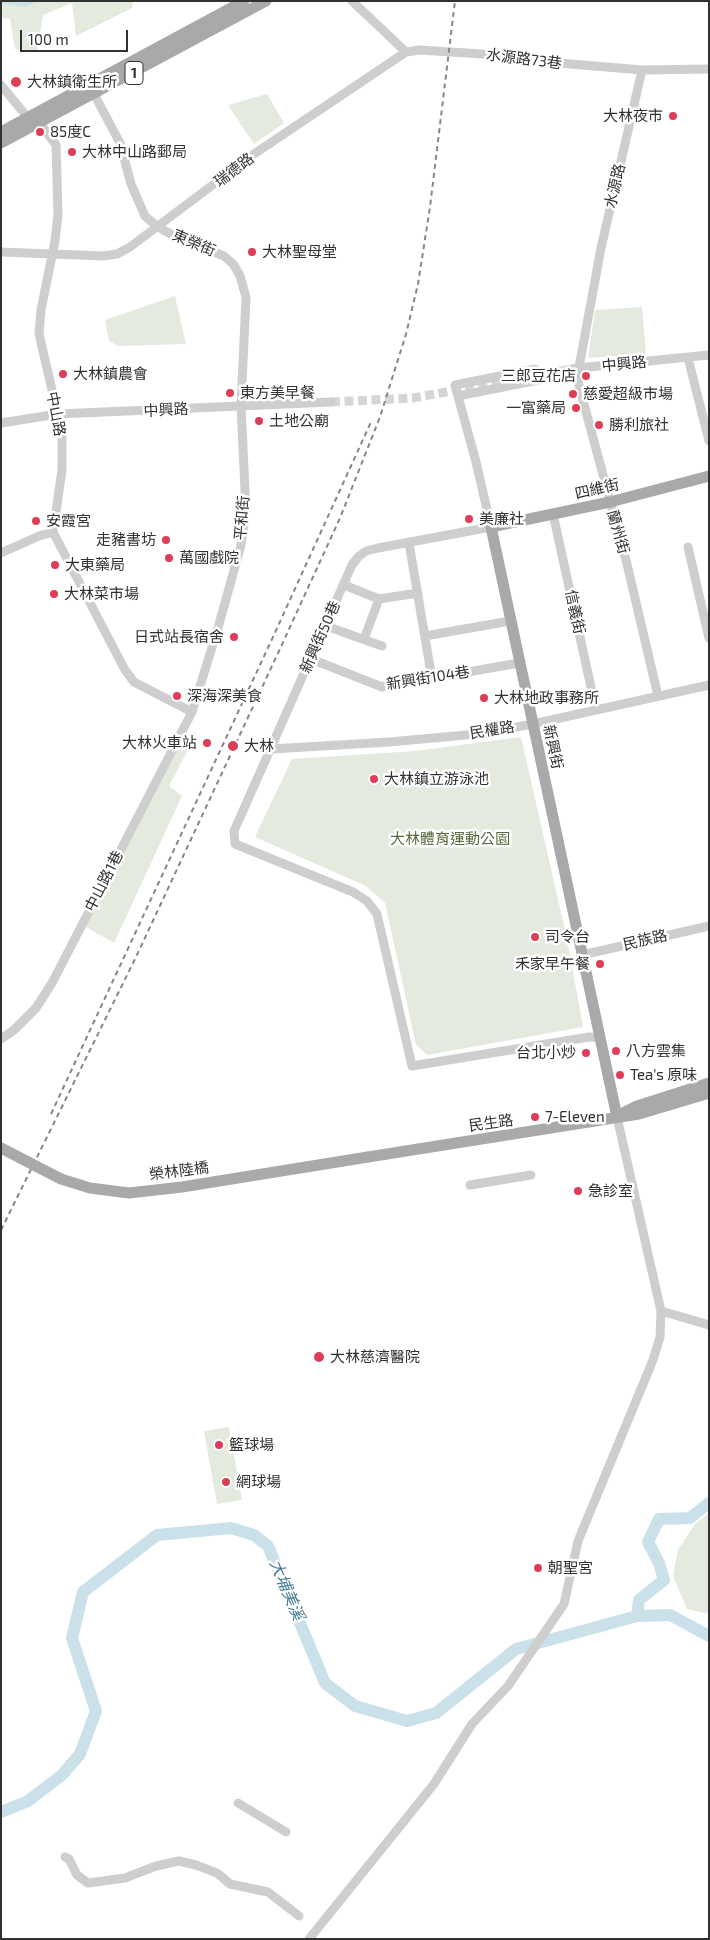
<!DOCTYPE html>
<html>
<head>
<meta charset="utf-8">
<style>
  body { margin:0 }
  #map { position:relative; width:710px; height:1940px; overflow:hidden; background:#fff; font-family:"Exo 2",sans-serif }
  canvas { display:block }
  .frame { position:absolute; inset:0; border:2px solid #313131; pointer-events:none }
  .scale { position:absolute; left:20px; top:30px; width:108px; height:22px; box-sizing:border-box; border:2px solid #313131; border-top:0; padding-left:6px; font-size:15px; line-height:18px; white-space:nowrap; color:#313131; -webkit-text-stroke:4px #fff; paint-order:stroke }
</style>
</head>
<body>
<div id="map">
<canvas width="710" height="1940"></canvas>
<div class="frame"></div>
<div class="scale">100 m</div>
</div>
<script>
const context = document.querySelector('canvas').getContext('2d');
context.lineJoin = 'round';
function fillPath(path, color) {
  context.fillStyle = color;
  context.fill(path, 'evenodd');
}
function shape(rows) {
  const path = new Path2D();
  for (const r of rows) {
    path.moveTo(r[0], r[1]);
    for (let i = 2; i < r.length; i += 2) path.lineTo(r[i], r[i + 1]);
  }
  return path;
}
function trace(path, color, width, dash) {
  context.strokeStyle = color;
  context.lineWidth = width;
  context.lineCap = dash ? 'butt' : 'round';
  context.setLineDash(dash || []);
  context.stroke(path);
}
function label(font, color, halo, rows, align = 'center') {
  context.font = font + ' "Exo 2","Noto Sans TC",sans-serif';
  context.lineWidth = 5;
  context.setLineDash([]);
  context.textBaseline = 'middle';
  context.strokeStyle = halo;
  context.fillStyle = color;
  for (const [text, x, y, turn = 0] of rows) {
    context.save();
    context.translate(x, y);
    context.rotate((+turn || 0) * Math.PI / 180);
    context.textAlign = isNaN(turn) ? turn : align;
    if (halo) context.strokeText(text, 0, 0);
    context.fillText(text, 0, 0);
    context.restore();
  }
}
const green = shape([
  [1,1,133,1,132,8,76,36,72,3,43,15,37,52,15,49,10,19,1,18],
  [267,94,284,123,254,144,228,105],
  [175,296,186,344,119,346,109,341,105,320],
  [642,307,646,354,588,358,595,310],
  [521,737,567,939,583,1027,427,1055,416,1045,385,903,366,886,255,837,292,759,415,751],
  [179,744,189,748,169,786,182,796,114,943,86,927],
  [229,1427,242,1500,217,1504,204,1431],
  [709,1513,709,1614,687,1609,673,1576,678,1550,695,1524]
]);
const water = shape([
  [1,1,39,1,24,7,1,3]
]);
const river = shape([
  [637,1616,639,1600,664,1580,659,1563,648,1542,659,1519,690,1518,709,1503],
  [1,1812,28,1801,62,1775,80,1754,96,1711,72,1638,83,1592,157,1535,231,1528,254,1535,268,1546,325,1683,355,1706,407,1721,436,1713,516,1649,637,1616,670,1615,709,1636]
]);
const minorTunnel = shape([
  [331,402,413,398,539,375]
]);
const minor = shape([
  [352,1,406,52],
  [642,70,601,248,577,378,627,564,658,696],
  [1,85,28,118,40,123,56,145,58,215,55,241,41,310,39,334,62,433,62,470,53,532,125,670,134,682,192,712],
  [1,252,103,256,117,254,130,247,254,154,406,52,420,50,482,54,559,63,642,70,709,69],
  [688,358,709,441],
  [546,374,535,369,455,385,476,462,491,527,378,548,366,551,358,557,352,565,234,831,235,844,353,892,367,901,377,914,412,1066,589,1037,600,1038],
  [540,375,578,368,709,355],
  [458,396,538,380,546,374],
  [1,423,58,414,331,402],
  [553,514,596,710],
  [409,543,432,679],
  [688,547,709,638],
  [1,553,39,536,53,532],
  [344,585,379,599,418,593],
  [326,626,382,646],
  [425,636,510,621],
  [364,639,379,599],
  [311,659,382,687,519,663],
  [272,749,389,742,477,734,533,724,709,685],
  [582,955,709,926],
  [1,1039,14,1030,36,1008,52,983,192,712,218,628,241,545,246,510,241,406,246,297,240,276,234,265,224,256,178,238,158,227,145,216,131,184,120,143,94,94],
  [470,1185,531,1175],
  [661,1311,709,1325],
  [238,1803,286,1832],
  [65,1857,69,1859,77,1875,88,1883,125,1878,156,1866,179,1861,196,1865,217,1873,230,1884,268,1892,299,1916],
  [309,1939,434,1784,472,1724,508,1686,564,1604,578,1541,653,1360,660,1337,661,1311,617,1117]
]);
const major = shape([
  [1,132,244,1],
  [1,143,266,1],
  [623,1113,637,1106,709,1083],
  [617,1117,491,527,610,502,709,476],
  [368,1157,639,1114,709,1093]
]);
const rail = shape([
  [51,1114,273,637,371,422],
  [1,1230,136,957,279,651,340,518,380,417,406,334,418,284,430,207,455,1]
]);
const majorBridge = shape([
  [1,1148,61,1179,90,1188,129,1193,182,1187,368,1157]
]);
const markers = [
  [16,82,6,"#de3d57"],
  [673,116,5,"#de3d57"],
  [40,132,5,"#de3d57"],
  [72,152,5,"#de3d57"],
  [252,252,5,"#de3d57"],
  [63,374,5,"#de3d57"],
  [586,376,5,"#de3d57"],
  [230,393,5,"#de3d57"],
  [573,394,5,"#de3d57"],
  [576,408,5,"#de3d57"],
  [259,421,5,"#de3d57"],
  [599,425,5,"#de3d57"],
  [469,519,5,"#de3d57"],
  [36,521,5,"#de3d57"],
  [166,540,5,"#de3d57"],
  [169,558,5,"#de3d57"],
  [55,565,5,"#de3d57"],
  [54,594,5,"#de3d57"],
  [234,637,5,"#de3d57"],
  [177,696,5,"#de3d57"],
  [484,698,5,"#de3d57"],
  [207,743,5,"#de3d57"],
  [233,746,6,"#de3d57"],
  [374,779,5,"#de3d57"],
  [535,937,5,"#de3d57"],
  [600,964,5,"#de3d57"],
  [616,1051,5,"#de3d57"],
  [586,1053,5,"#de3d57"],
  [620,1075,5,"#de3d57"],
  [535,1117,5,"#de3d57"],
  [578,1191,5,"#de3d57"],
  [319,1357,6,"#de3d57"],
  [219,1445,5,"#de3d57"],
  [226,1482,5,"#de3d57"],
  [538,1568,5,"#de3d57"]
];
const shields = [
  [134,73,18]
];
const shieldNames = [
  ["1",134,73]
];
const streetNames = [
  ["水源路73巷",524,59,7],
  ["瑞德路",234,170,-37],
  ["水源路",615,186,-77],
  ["東榮街",194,243,23],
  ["中興路",624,364,-6],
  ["中興路",166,410,-3],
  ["中山路",56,414,79],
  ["四維街",597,489,-13],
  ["平和街",242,518,-85],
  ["蘭州街",618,532,74],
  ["信義街",575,612,78],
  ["新興街50巷",320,637,-66],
  ["新興街104巷",428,678,-9],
  ["民權路",492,730,-9],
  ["新興街",553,747,78],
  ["中山路1巷",104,881,-63],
  ["民族路",645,940,-13],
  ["民生路",491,1123,-8],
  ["榮林陸橋",179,1171,-7]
];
const poiNames = [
  ["大林鎮衛生所",27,82],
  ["大林夜市",663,116,"right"],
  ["85度C",50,132],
  ["大林中山路郵局",82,152],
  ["大林聖母堂",262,252],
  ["大林鎮農會",73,374],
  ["三郎豆花店",576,376,"right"],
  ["東方美早餐",240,393],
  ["慈愛超級市場",583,394],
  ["一富藥局",566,408,"right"],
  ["土地公廟",269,421],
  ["勝利旅社",609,425],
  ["美廉社",479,519],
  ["安霞宮",46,521],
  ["走豬書坊",156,540,"right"],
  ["萬國戲院",179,558],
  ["大東藥局",65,565],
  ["大林菜市場",64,594],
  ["日式站長宿舍",224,637,"right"],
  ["深海深美食",187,696],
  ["大林地政事務所",494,698],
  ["大林火車站",197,743,"right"],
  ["大林",244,746],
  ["大林鎮立游泳池",384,779],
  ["司令台",545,937],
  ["禾家早午餐",590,964,"right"],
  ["八方雲集",626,1051],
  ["台北小炒",576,1053,"right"],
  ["Tea's 原味",630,1075],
  ["7-Eleven",545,1117],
  ["急診室",588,1191],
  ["大林慈濟醫院",330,1357],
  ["籃球場",229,1445],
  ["網球場",236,1482],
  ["朝聖宮",548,1568]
];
const parkNames = [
  ["大林體育運動公園",450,839]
];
const waterNames = [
  ["大埔美溪",287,1590,67]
];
fillPath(green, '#e5eade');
fillPath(water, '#cbe1ea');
trace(river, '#cbe1ea', 12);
trace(minorTunnel, '#d6d6d6', 9, [9, 4.5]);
trace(minor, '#cecece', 9);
trace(major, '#a9a9a9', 11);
trace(rail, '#868686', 2, [5, 4]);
trace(majorBridge, '#a9a9a9', 11);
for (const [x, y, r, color] of markers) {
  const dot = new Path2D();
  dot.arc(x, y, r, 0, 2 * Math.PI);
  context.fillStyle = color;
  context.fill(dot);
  trace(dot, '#fff', 2);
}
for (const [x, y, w] of shields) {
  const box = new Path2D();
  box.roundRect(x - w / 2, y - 11.5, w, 23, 4);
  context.fillStyle = '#fff';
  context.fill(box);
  trace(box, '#313131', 1);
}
label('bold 14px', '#313131', null, shieldNames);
label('15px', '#313131', '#fff', streetNames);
label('15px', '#313131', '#fff', poiNames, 'left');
label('15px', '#586c40', '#fff', parkNames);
label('italic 16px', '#427991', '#fff', waterNames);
</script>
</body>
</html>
